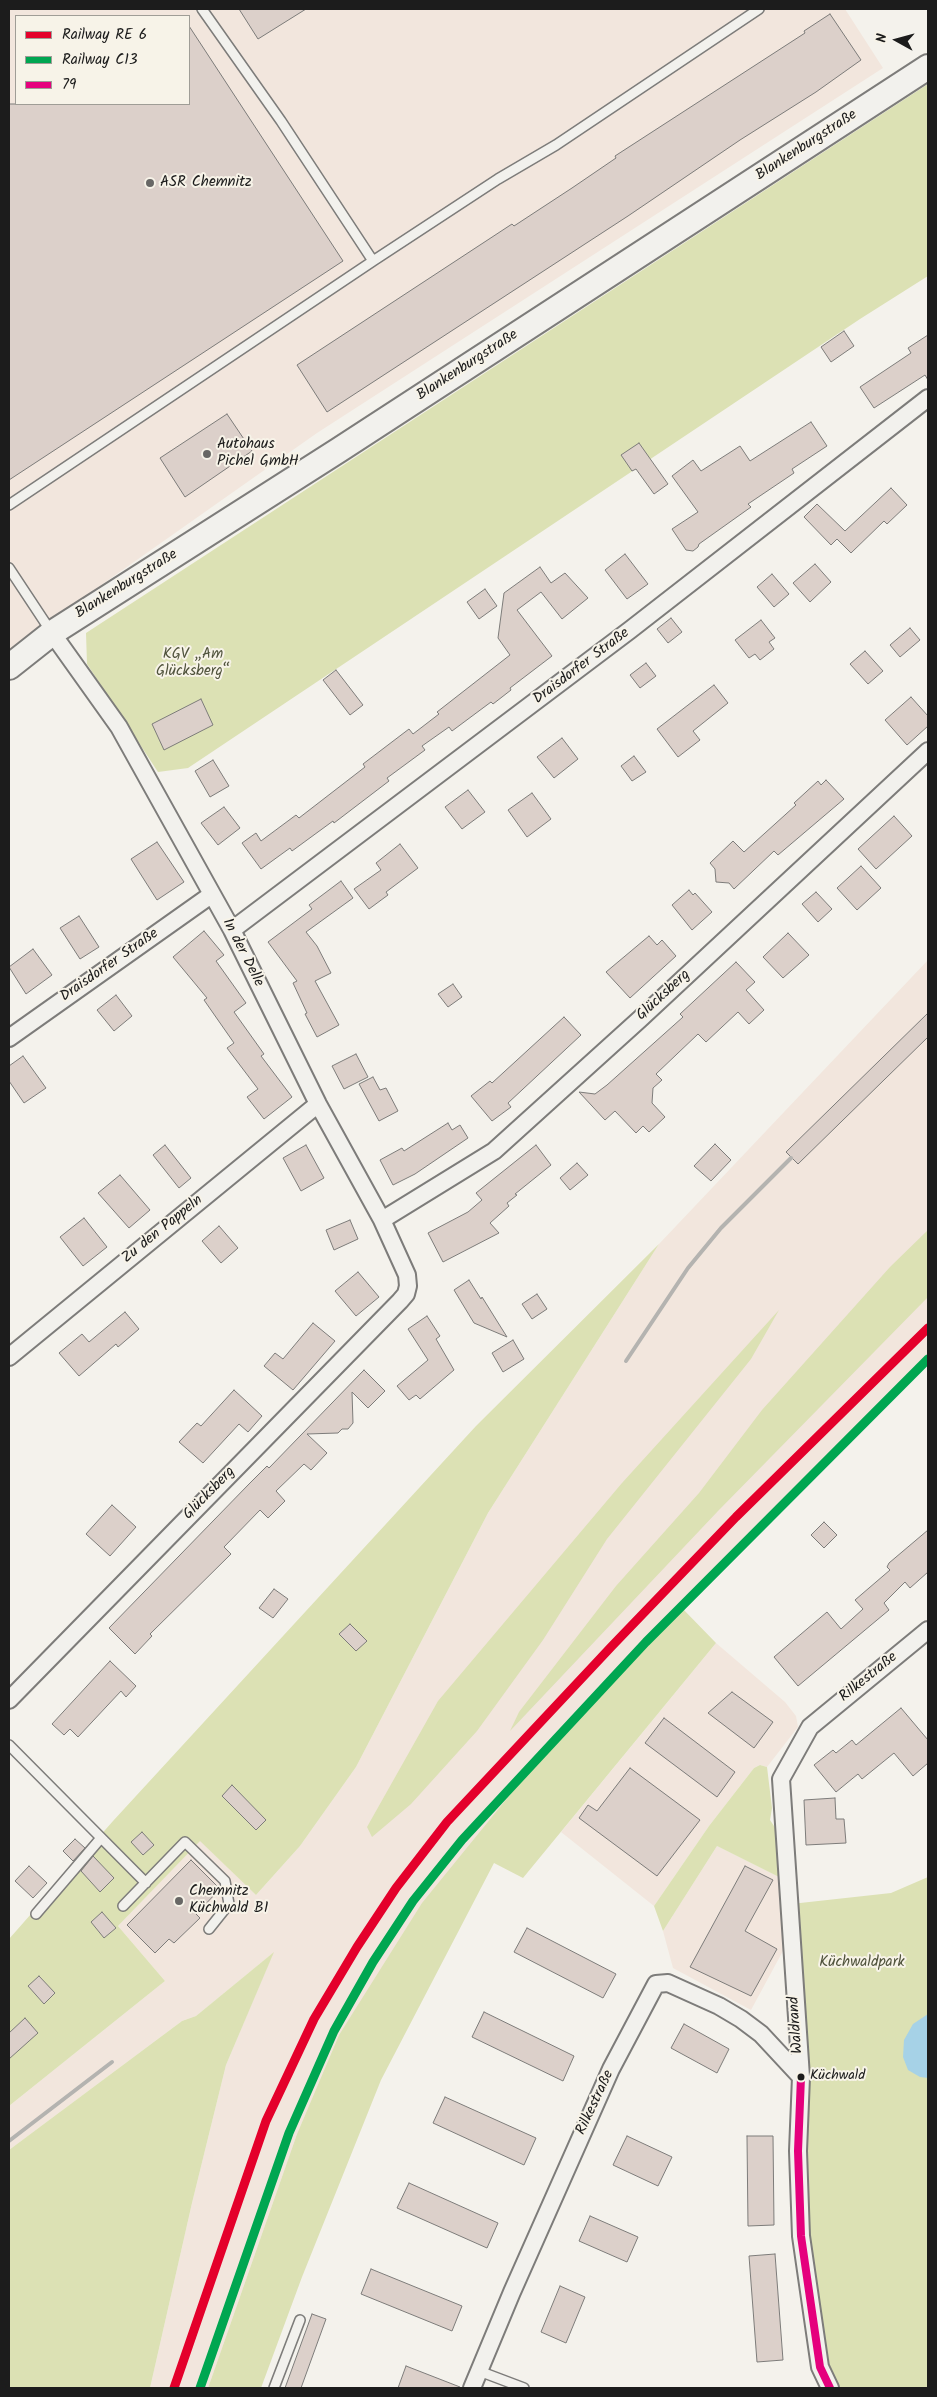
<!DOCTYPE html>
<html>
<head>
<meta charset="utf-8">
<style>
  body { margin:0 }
  #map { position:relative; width:937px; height:2397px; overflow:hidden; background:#f4f2ec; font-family:Kalam,sans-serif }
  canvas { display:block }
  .frame { position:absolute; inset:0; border:10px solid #1c1c1c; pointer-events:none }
  .legend { position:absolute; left:15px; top:15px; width:175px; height:90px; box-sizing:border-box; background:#f7f3e8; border:1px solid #9f9d96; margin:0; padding:6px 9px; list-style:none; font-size:15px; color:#1c1c1c }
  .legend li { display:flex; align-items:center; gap:10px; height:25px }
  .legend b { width:25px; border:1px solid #9f9d96 }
  .north { position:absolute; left:872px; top:15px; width:50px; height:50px; -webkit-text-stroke:4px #f7f3e8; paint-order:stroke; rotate:277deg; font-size:14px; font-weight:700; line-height:20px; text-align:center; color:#1c1c1c }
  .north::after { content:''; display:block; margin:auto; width:18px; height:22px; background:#1c1c1c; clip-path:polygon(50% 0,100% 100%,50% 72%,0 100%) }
</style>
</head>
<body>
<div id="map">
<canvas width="937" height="2397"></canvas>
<div class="frame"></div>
<ul class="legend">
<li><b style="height:6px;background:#e4002b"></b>Railway RE 6</li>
<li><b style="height:6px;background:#00a651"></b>Railway C13</li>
<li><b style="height:6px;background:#e5007d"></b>79</li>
</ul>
<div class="north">N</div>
</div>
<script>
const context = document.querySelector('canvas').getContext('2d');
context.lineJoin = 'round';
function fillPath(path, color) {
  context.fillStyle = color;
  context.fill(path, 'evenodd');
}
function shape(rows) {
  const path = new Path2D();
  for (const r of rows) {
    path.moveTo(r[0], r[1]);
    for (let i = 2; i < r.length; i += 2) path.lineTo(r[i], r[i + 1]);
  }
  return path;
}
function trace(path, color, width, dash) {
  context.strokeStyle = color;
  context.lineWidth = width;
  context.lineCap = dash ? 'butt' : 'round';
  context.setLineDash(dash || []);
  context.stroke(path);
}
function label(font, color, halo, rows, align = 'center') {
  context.font = font + ' Kalam,sans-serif';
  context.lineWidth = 4;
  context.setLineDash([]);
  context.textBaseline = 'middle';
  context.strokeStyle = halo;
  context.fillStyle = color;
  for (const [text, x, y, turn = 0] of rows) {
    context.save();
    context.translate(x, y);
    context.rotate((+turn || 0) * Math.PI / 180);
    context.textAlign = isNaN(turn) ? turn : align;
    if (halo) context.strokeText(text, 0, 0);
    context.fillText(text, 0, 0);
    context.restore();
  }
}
const built = shape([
  [9,9,845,9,883,68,317,433,9,650],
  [16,16,189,16,189,104,16,104],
  [928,960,928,1359,752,1531,522,1780,474,1842,339,2035,297,2134,208,2388,150,2388,192,2203,226,2065,273,1953,196,2016,182,2021,9,2150,9,2106,165,1981,118,1926,200,1840,256,1895,300,1846,356,1767,488,1513,659,1244],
  [716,1643,785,1702,796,1716,798,1727,767,1767,760,1765,754,1768,709,1826,654,1906,561,1832],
  [717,1846,781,1878,784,1949,751,2010,673,1968,663,1931]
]);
const green = shape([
  [928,84,928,276,860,319,188,768,158,772,87,664,86,633],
  [928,1230,928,1297,718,1511,510,1731,519,1712,616,1586,699,1493,762,1410,890,1267],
  [659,1244,488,1513,356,1767,300,1846,256,1895,200,1841,118,1926,165,1981,9,2106,9,1939,113,1821,476,1426],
  [779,1310,751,1359,607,1539,543,1640,477,1731,411,1804,372,1837,367,1827,438,1701,622,1483],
  [682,1608,716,1643,523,1878,494,1863,381,2080,302,2277,261,2388,208,2388,297,2134,339,2035,422,1903,522,1780],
  [760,1765,767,1767,772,1808,770,1820,776,1829,781,1878,717,1846,663,1931,654,1906,709,1826,754,1768],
  [928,1877,928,2388,838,2388,827,2362,806,2233,791,1904,891,1893],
  [274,1952,226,2065,192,2203,150,2388,9,2388,9,2150,182,2021,196,2016]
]);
const water = shape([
  [928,2014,928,2078,920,2077,908,2070,903,2057,904,2040,913,2024]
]);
const building = shape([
  [239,9,306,9,258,39,239,9],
  [830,14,861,60,816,92,740,140,628,216,327,412,297,365,512,224,514,226,572,188,616,158,615,156,805,33,804,31,830,14],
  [189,26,343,261,9,480,9,104,189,104,189,26],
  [844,331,854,346,831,362,821,347,844,331],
  [928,335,928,380,925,375,874,408,860,387,911,353,908,348,928,335],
  [227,414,252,451,185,497,160,458,227,414],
  [811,422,827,446,792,469,794,473,748,504,751,507,699,544,698,547,693,551,686,550,672,529,698,512,672,476,693,460,701,471,740,446,750,461,811,422],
  [639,443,668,484,654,494,636,469,632,471,621,455,639,443],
  [891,488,907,505,887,524,884,521,851,553,837,539,831,545,804,517,817,504,845,531,891,488],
  [625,554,648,584,627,599,605,570,625,554],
  [815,564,831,582,810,602,793,583,815,564],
  [540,567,551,583,565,573,588,598,562,619,541,592,517,610,552,656,510,688,511,690,493,704,491,702,452,731,449,727,422,746,425,750,387,778,389,781,334,823,333,821,292,851,290,848,261,869,242,843,256,833,261,841,296,815,299,818,365,767,363,764,409,729,413,734,439,714,437,712,510,655,498,638,504,593,540,567],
  [772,574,789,594,774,607,757,587,772,574],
  [485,589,497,606,479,619,467,602,485,589],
  [671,618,682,632,668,643,657,629,671,618],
  [761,620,775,638,769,642,774,649,760,660,755,654,749,658,735,640,761,620],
  [910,628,920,640,900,657,890,645,910,628],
  [865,651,883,671,868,684,850,664,865,651],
  [646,663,656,676,640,688,630,675,646,663],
  [336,670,363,705,350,715,323,680,336,670],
  [714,685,728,703,693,731,700,740,678,757,657,729,714,685],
  [911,697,928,716,928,726,907,745,885,720,911,697],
  [201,699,213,725,164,750,152,724,201,699],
  [562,738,578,759,554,778,537,757,562,738],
  [634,756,646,772,632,781,621,766,634,756],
  [213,760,229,786,210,797,195,771,213,760],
  [826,780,844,799,778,855,774,851,734,889,729,883,716,882,715,869,710,863,733,841,744,852,796,805,794,803,818,781,821,785,826,780],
  [468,790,485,812,462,829,445,807,468,790],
  [532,793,551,819,527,837,508,810,532,793],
  [224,807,240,828,218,845,201,823,224,807],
  [894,816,912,836,876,869,858,849,894,816],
  [157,842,184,882,157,900,131,859,157,842],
  [400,844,418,868,386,892,388,895,369,909,354,889,381,870,376,863,400,844],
  [861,866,881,888,857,910,837,888,861,866],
  [341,881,353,898,306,932,317,946,331,973,315,981,339,1025,317,1037,305,1014,307,1013,293,983,297,981,268,942,312,909,309,905,341,881],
  [689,890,693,895,695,893,712,912,692,930,672,905,689,890],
  [816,892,832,909,818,922,802,904,816,892],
  [79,916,99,947,80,959,60,928,79,916],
  [204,931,224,955,216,961,246,1003,234,1012,264,1054,261,1056,292,1097,264,1119,247,1097,258,1089,227,1048,234,1043,204,1000,207,998,173,957,204,931],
  [788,933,809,955,783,978,763,957,788,933],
  [649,936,657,945,662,940,676,956,630,998,606,972,649,936],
  [33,949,52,975,26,994,9,967,33,949],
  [736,962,755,982,746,990,764,1010,749,1024,738,1012,706,1042,698,1034,656,1074,662,1080,653,1088,652,1103,665,1117,649,1132,643,1126,636,1133,615,1111,605,1120,579,1092,595,1094,607,1085,683,1017,680,1014,736,962],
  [453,984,462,997,448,1007,438,994,453,984],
  [116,995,132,1016,114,1031,97,1010,116,995],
  [928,1013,928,1037,798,1164,786,1152,928,1013],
  [564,1017,581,1035,508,1103,511,1107,492,1121,471,1096,490,1081,492,1083,564,1017],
  [356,1054,368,1077,344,1089,332,1066,356,1054],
  [23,1056,46,1088,24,1103,9,1081,9,1066,23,1056],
  [373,1077,380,1090,386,1088,398,1111,379,1121,359,1084,373,1077],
  [448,1123,452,1130,460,1125,468,1138,415,1174,393,1185,380,1160,402,1148,404,1151,448,1123],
  [715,1144,731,1160,711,1181,694,1166,715,1144],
  [165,1145,191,1178,179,1188,153,1155,165,1145],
  [306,1145,324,1178,301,1191,283,1158,306,1145],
  [536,1145,551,1165,515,1194,517,1195,507,1203,509,1206,490,1223,499,1233,443,1262,428,1233,468,1212,482,1200,476,1193,536,1145],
  [577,1163,588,1175,570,1190,560,1178,577,1163],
  [120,1175,150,1210,129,1228,98,1193,120,1175],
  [84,1218,107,1247,83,1266,60,1237,84,1218],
  [350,1220,358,1239,334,1250,326,1230,350,1220],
  [219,1226,238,1248,221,1263,202,1241,219,1226],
  [358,1272,379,1297,356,1316,335,1291,358,1272],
  [469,1280,481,1299,482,1297,507,1337,474,1323,454,1290,469,1280],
  [537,1294,547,1309,532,1319,522,1304,537,1294],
  [125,1312,139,1329,118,1347,116,1344,79,1376,59,1353,82,1334,89,1342,125,1312],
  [427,1316,440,1336,436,1339,454,1370,420,1399,416,1395,409,1400,397,1386,428,1360,408,1329,427,1316],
  [313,1323,335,1341,293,1390,264,1366,275,1353,283,1359,313,1323],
  [513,1340,524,1359,503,1372,492,1353,513,1340],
  [364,1370,385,1391,368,1408,352,1392,353,1423,348,1429,342,1429,338,1433,307,1434,327,1453,311,1470,304,1464,276,1491,285,1501,268,1518,260,1510,224,1547,231,1554,150,1634,152,1636,135,1654,109,1628,249,1484,267,1466,269,1468,364,1370],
  [234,1390,262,1416,248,1432,239,1424,203,1463,179,1442,197,1423,201,1426,234,1390],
  [112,1505,136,1527,110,1556,86,1534,112,1505],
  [824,1522,837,1535,824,1548,811,1535,824,1522],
  [928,1530,928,1572,910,1588,905,1582,884,1603,889,1610,798,1686,774,1657,827,1612,841,1629,863,1609,855,1600,890,1570,887,1567,889,1563,928,1530],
  [274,1589,288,1599,273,1618,259,1608,274,1589],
  [350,1624,367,1641,356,1651,339,1634,350,1624],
  [110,1661,136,1686,126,1697,121,1691,78,1737,70,1729,64,1735,52,1724,110,1661],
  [732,1692,773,1722,754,1748,708,1713,732,1692],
  [901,1708,928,1740,928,1763,913,1776,894,1753,862,1779,858,1774,836,1792,814,1765,833,1750,836,1753,852,1740,856,1745,901,1708],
  [664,1718,735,1772,717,1797,645,1743,664,1718],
  [630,1768,700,1820,657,1876,579,1818,588,1805,597,1811,630,1768],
  [232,1785,266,1820,256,1830,222,1796,232,1785],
  [835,1798,836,1819,844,1819,846,1843,806,1845,804,1800,835,1798],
  [142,1832,154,1845,143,1855,131,1842,142,1832],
  [75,1839,85,1848,73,1861,63,1851,75,1839],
  [93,1856,114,1878,100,1892,81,1871,93,1856],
  [191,1860,220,1889,196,1914,200,1918,174,1943,169,1939,155,1953,127,1925,191,1860],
  [29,1866,47,1883,33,1898,15,1881,29,1866],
  [745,1866,773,1880,745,1931,777,1949,751,1996,690,1967,745,1866],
  [102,1912,116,1928,104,1938,91,1922,102,1912],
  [527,1928,616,1974,603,1998,514,1952,527,1928],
  [39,1976,55,1993,44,2004,28,1986,39,1976],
  [484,2012,574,2056,563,2081,472,2037,484,2012],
  [25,2018,38,2033,9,2059,9,2033,25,2018],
  [684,2024,729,2049,717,2073,671,2048,684,2024],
  [445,2097,536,2138,524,2165,433,2123,445,2097],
  [627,2136,672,2157,658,2186,613,2165,627,2136],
  [747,2136,773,2136,774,2225,748,2226,747,2136],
  [409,2183,498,2223,487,2248,397,2208,409,2183],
  [590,2216,638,2237,627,2262,579,2241,590,2216],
  [775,2254,783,2360,757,2362,749,2256,775,2254],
  [371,2269,462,2306,452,2331,361,2294,371,2269],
  [560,2286,585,2297,566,2343,541,2332,560,2286],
  [312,2314,326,2319,301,2388,285,2388,312,2314],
  [406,2366,460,2387,460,2388,398,2388,406,2366]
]);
const lane = shape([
  [373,261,498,179,556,145,759,9],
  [9,505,373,261,281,121,202,9],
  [9,568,52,633],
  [9,1745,146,1883],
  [123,1906,185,1842,225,1881,229,1904,209,1929],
  [36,1914,101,1838],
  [479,2371,524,2388],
  [274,2388,300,2320]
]);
const street = shape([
  [232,930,630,630,928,398],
  [9,1038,211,895],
  [382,1220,494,1151,640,1019,928,751],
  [9,1357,318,1104],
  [9,1700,400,1301,406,1294,408,1286,407,1275,382,1220,318,1104,232,930,119,727,52,633],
  [472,2388,512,2292,611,2069,656,1984,668,1983,719,2006,741,2019,761,2034,801,2077],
  [830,2388,820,2367,801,2236,798,2151,801,2077,781,1779,810,1727,928,1630]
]);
const secondary = shape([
  [9,667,52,633,339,450,928,67]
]);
const rail = shape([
  [626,1361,688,1268,721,1228,791,1158],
  [9,2141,112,2062]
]);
const bus1 = shape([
  [801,2077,798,2151,801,2236,820,2367,830,2388]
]);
const rail1 = shape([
  [174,2388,266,2121,314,2019,357,1947,396,1888,447,1822,611,1647,736,1517,928,1328]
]);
const rail2 = shape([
  [200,2388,289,2133,334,2031,373,1962,413,1901,462,1840,646,1642,928,1359]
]);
const markers = [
  [150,183,5,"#686765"],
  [207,454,5,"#686765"],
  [179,1901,5,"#686765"],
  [801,2077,4.5,"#1c1c1c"]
];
const busNames = [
  ["Küchwald",810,2077]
];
const streetNames = [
  ["Blankenburgstraße",807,146,-33],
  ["Blankenburgstraße",468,366,-33],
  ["Blankenburgstraße",127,585,-32],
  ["Draisdorfer Straße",582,667,-37],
  ["In der Delle",242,953,63],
  ["Draisdorfer Straße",110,966,-35],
  ["Glücksberg",664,996,-43],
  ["Zu den Pappeln",163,1230,-39],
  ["Glücksberg",210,1494,-46],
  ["Rilkestraße",869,1678,-39],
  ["Waldrand",797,2025,-94],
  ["Rilkestraße",596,2103,-65]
];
const poiNames = [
  ["ASR Chemnitz",160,183],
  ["Autohaus",217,445],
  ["Pichel GmbH",217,462],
  ["Chemnitz",189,1892],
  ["Küchwald B1",189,1909]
];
const parkNames = [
  ["KGV „Am",193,655],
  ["Glücksberg“",193,672],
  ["Küchwaldpark",862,1963]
];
fillPath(built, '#f2e6dd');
fillPath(green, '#dce1b4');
fillPath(water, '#a6d2e7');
fillPath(building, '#dcd0ca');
trace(building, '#7d7c7a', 1);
trace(lane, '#7d7c7a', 12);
trace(street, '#7d7c7a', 20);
trace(secondary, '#7d7c7a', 28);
trace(lane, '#f2f1ed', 9);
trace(street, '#f2f1ed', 16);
trace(secondary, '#f2f1ed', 24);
trace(rail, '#b4b3b0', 4);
trace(bus1, '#e5007d', 8);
trace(rail1, '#e4002b', 9);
trace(rail2, '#00a651', 9);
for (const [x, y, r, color] of markers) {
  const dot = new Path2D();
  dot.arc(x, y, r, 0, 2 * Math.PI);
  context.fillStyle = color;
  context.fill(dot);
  trace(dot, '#f7f3e8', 2);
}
label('14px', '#1c1c1c', '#f7f3e8', busNames, 'left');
label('15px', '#1c1c1c', '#f7f3e8', streetNames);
label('15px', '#1c1c1c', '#f7f3e8', poiNames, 'left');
label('15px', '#50533c', '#f7f3e8', parkNames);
</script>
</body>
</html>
